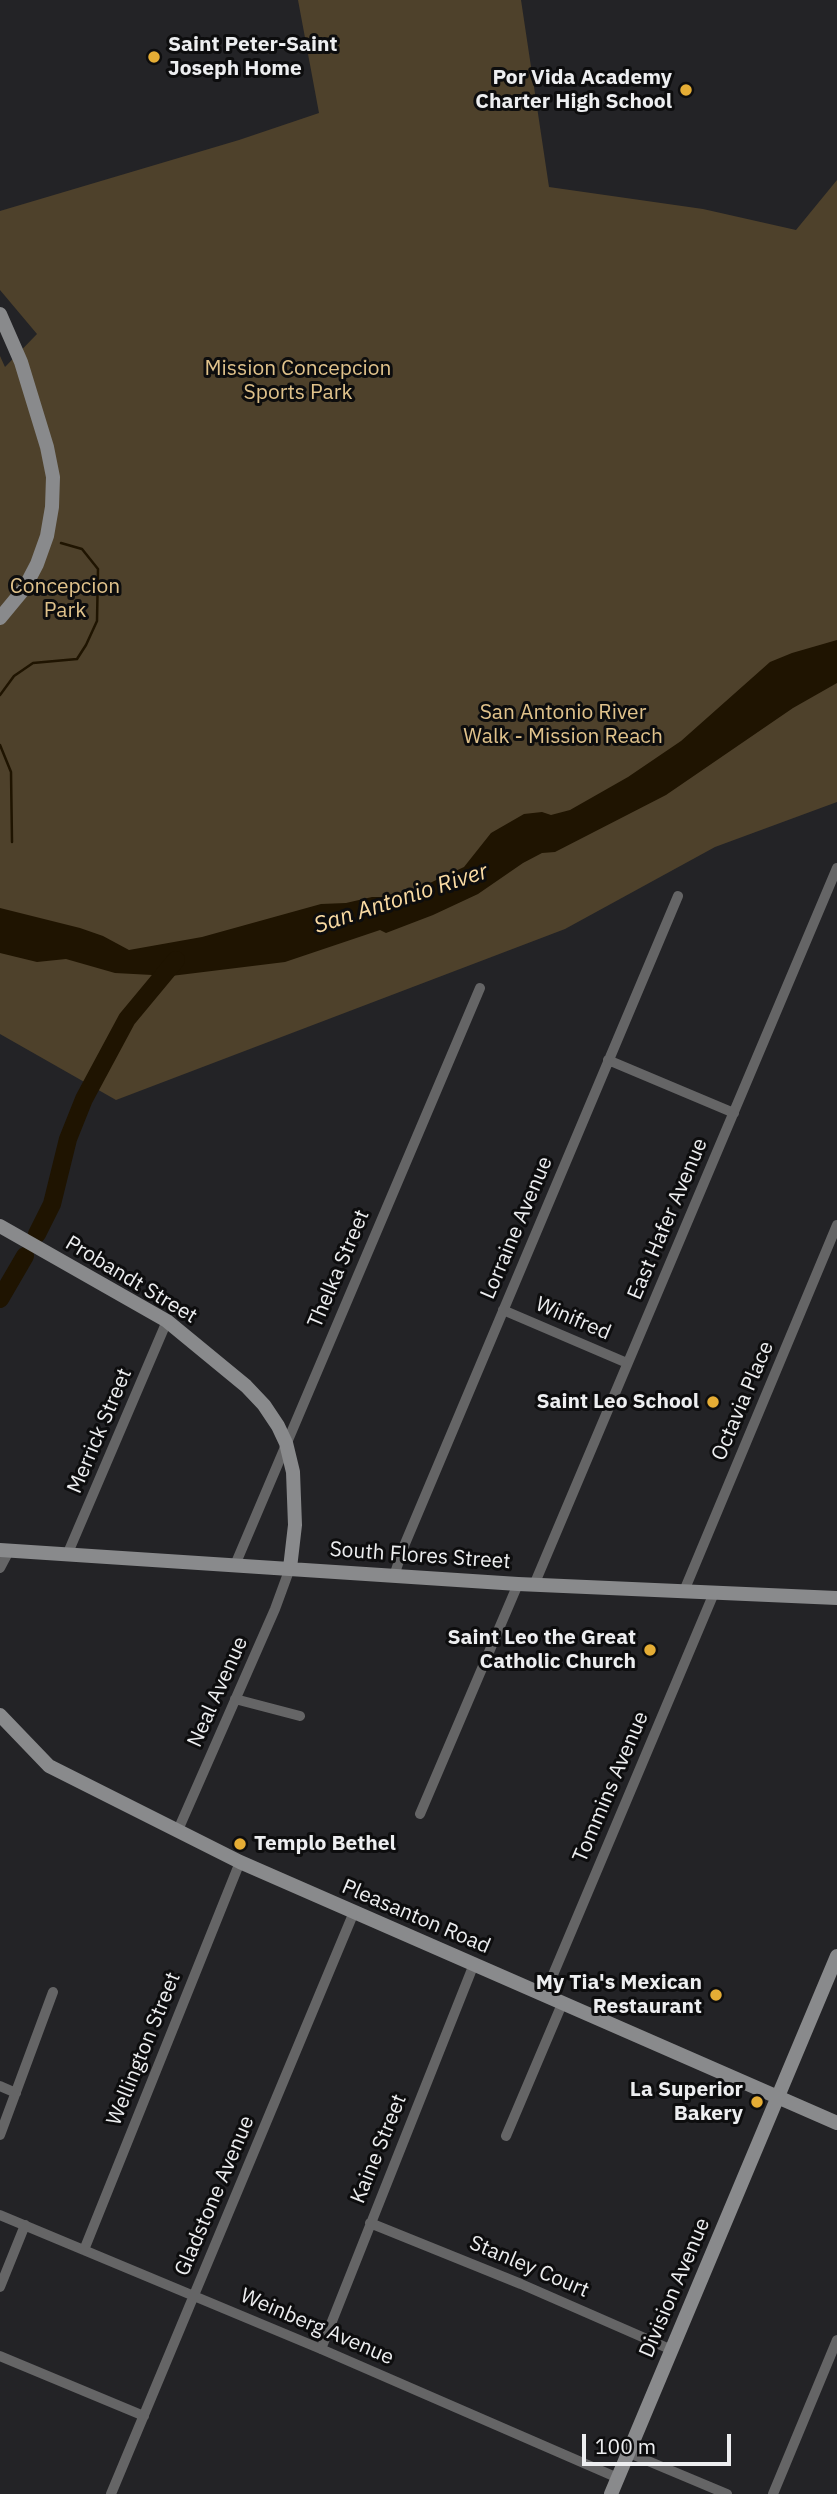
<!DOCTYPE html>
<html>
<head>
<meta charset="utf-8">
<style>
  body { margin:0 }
  #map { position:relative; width:837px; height:2494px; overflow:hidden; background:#232326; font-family:"IBM Plex Sans",sans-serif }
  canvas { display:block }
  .scale { position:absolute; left:582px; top:2434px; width:149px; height:32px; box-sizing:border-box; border:4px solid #edeef0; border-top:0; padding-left:9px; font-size:21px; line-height:24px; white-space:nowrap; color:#edeef0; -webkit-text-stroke:5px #0d0d0e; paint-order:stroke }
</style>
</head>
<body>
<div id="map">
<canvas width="837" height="2494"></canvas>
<div class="scale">100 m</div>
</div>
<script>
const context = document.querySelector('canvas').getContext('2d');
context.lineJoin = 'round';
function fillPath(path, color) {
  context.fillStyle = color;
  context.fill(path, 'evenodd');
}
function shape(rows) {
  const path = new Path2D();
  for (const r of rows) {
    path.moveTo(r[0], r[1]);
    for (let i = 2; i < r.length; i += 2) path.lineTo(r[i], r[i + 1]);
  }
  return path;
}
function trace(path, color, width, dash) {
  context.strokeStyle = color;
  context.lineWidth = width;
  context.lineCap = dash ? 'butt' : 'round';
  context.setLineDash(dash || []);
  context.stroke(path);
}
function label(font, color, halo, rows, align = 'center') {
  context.font = font + ' "IBM Plex Sans",sans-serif';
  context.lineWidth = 6;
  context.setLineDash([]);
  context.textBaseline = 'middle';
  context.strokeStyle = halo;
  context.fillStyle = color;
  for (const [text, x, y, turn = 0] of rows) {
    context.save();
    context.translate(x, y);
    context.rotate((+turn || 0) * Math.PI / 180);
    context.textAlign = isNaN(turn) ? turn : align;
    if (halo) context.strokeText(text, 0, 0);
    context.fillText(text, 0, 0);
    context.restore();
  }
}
const green = shape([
  [298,0,521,0,549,187,703,209,796,230,837,180,837,802,715,847,565,929,116,1100,0,1034,0,356,5,367,37,334,0,290,0,211,239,140,319,113]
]);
const water = shape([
  [837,640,837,683,793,708,666,795,555,852,542,853,523,863,478,894,433,915,386,933,380,930,285,962,171,976,115,973,66,959,37,962,0,953,0,908,80,928,103,936,129,950,202,937,321,904,346,903,372,897,400,897,464,867,491,833,524,814,542,812,551,815,570,810,628,777,681,741,770,662,792,653]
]);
const stream = shape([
  [0,695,14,676,33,663,77,659,86,645,97,621,98,569,82,549,61,543],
  [0,745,11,772,12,842]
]);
const river = shape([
  [37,1234,52,1204,68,1139,84,1099,127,1019,176,960],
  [0,1299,25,1256]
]);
const street = shape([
  [608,1060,734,1113],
  [503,1310,627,1363],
  [67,1555,167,1321],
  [235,1565,480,988],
  [0,1568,9,1551],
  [394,1576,404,1546,678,896],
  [534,1585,837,868],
  [684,1591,837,1225],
  [235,1699,300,1716],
  [420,1814,518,1584],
  [178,1830,275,1609,290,1568],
  [544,1996,714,1593],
  [0,2086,16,2093],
  [0,2135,53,1992],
  [506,2136,562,2004],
  [0,2215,321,2349,618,2478],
  [370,2223,521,2284,672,2350],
  [84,2250,240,1862],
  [0,2287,25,2225],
  [321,2349,474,1964],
  [0,2356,144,2416],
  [629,2453,727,2494],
  [111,2494,354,1912],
  [773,2494,837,2340]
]);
const secondary = shape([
  [0,314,21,362,47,447,53,477,52,507,47,536,37,564,24,589,0,618],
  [0,1226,167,1321,246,1386,264,1405,278,1426,286,1443,293,1472,295,1525,290,1568],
  [0,1550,518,1584,837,1598],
  [0,1715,49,1766,240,1862,837,2123],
  [611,2494,837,1956]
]);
const markers = [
  [154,57,7,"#e5ad35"],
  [686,90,7,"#e5ad35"],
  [713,1402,7,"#e5ad35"],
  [650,1650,7,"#e5ad35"],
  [240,1844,7,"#e5ad35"],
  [716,1995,7,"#e5ad35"],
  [757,2102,7,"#e5ad35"]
];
const poiNames = [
  ["Saint Peter-Saint",168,45,"left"],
  ["Joseph Home",168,69,"left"],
  ["Por Vida Academy",672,78],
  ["Charter High School",672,102],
  ["Saint Leo School",699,1402],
  ["Saint Leo the Great",636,1638],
  ["Catholic Church",636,1662],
  ["Templo Bethel",254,1844,"left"],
  ["My Tia's Mexican",702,1983],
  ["Restaurant",702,2007],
  ["La Superior",743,2090],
  ["Bakery",743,2114]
];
const parkNames = [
  ["Mission Concepcion",298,369],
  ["Sports Park",298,393],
  ["Concepcion",65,587],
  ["Park",65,611],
  ["San Antonio River",563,713],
  ["Walk - Mission Reach",563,737]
];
const streetNames = [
  ["East Hafer Avenue",668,1219,-67],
  ["Lorraine Avenue",517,1228,-67],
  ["Thelka Street",339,1269,-67],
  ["Probandt Street",131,1280,31],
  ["Winifred",573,1319,23],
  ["Octavia Place",743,1401,-67],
  ["Merrick Street",100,1431,-67],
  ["South Flores Street",420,1556,4],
  ["Neal Avenue",218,1692,-66],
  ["Tommins Avenue",611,1787,-67],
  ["Pleasanton Road",416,1917,23],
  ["Wellington Street",144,2049,-68],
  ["Kaine Street",379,2149,-68],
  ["Gladstone Avenue",215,2196,-67],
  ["Stanley Court",529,2267,23],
  ["Division Avenue",675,2288,-67],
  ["Weinberg Avenue",317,2327,23]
];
const waterNames = [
  ["San Antonio River",401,899,-18]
];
fillPath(green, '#4e412b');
fillPath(water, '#1f1401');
trace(stream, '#1f1401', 2.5);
trace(river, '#1f1401', 18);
trace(street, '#656566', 10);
trace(secondary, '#898a8c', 14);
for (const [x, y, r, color] of markers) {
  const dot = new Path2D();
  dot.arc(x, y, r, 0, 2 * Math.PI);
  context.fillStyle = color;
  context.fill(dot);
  trace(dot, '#0d0d0e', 2.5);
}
label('bold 21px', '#edeef0', '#0d0d0e', poiNames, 'right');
label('21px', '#e0c28b', '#0d0d0e', parkNames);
label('21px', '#edeef0', '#0d0d0e', streetNames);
label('italic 23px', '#fadba3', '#0d0d0e', waterNames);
</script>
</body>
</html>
